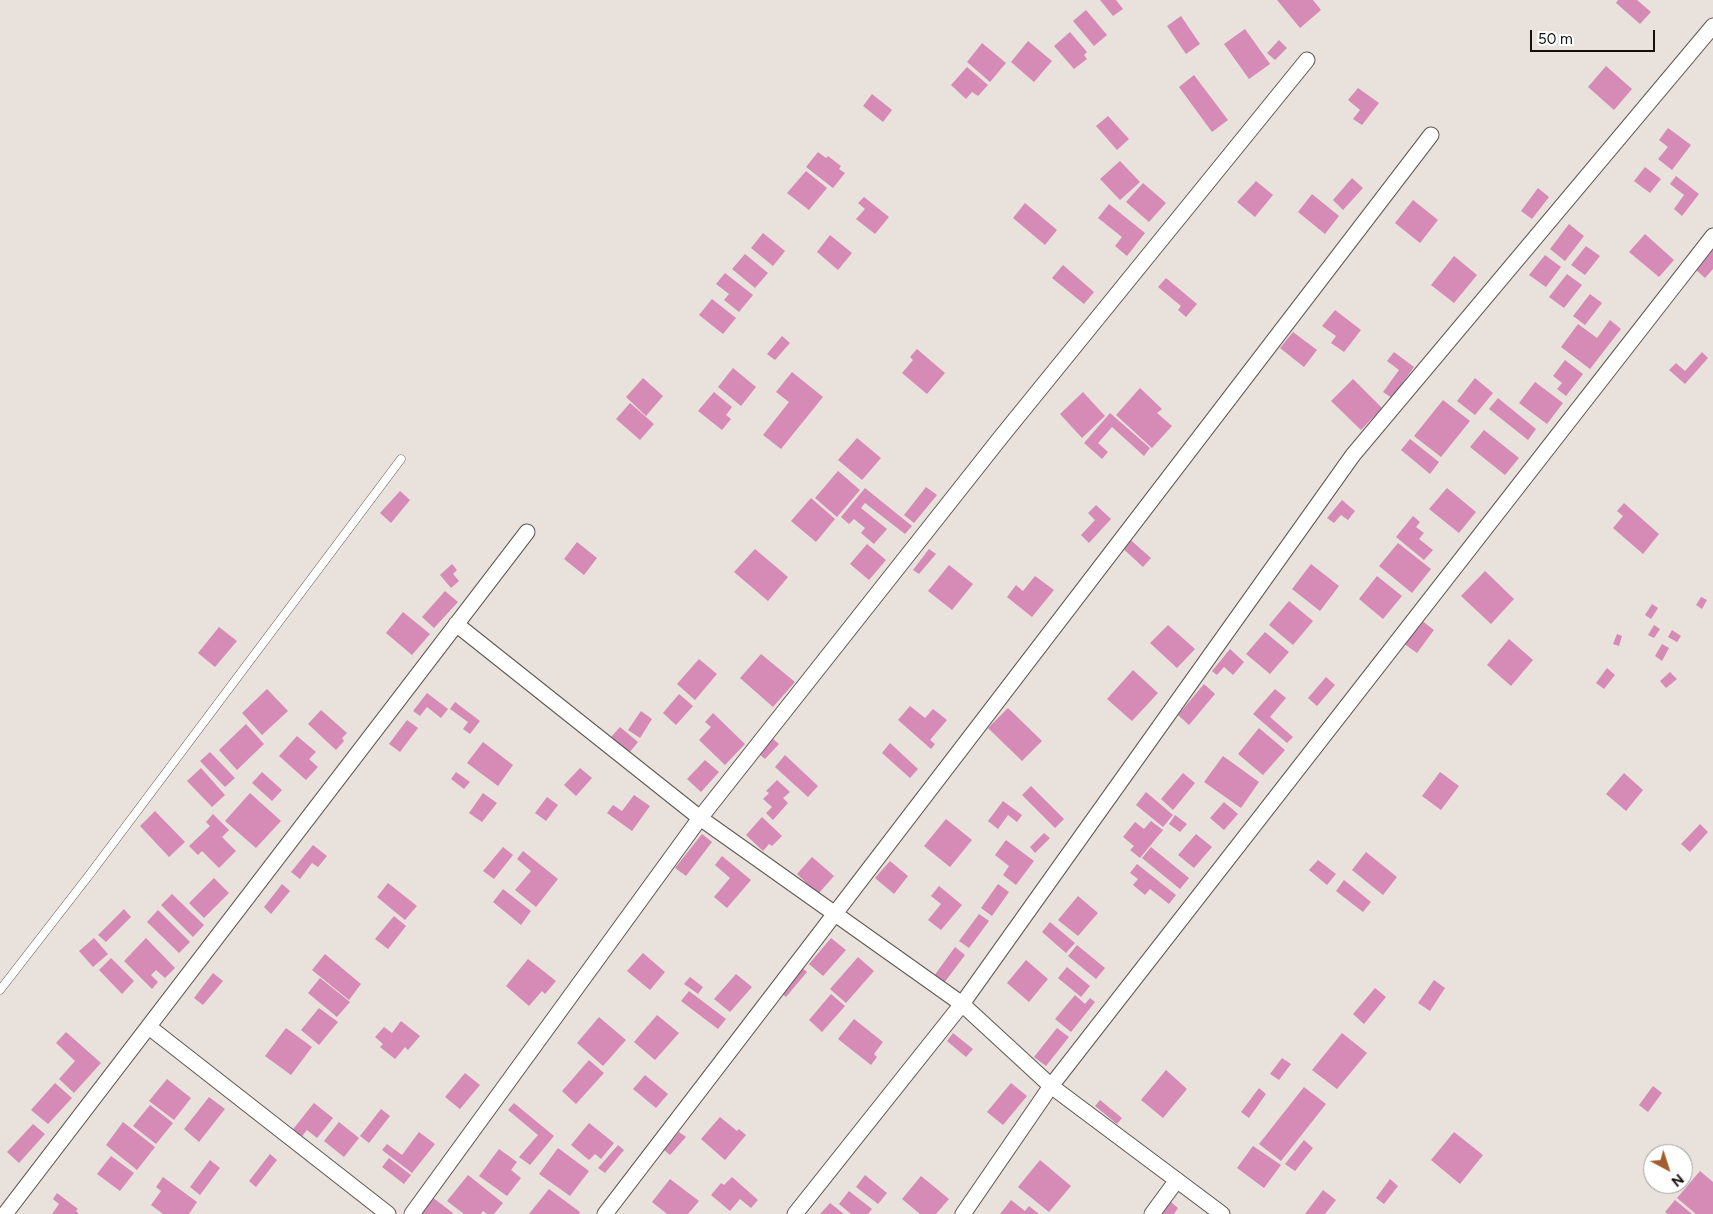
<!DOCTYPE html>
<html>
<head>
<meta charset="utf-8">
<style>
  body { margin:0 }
  #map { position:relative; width:1713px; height:1214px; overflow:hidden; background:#e9e1db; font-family:Figtree,sans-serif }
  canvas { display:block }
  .north { position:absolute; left:1643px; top:1144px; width:50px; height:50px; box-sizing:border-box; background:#fff; border:1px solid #a09f9e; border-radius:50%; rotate:140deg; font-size:14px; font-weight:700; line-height:20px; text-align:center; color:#120f0d }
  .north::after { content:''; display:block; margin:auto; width:18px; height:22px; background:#a35e30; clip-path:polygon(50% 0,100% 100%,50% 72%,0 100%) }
  .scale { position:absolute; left:1530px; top:30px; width:125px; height:22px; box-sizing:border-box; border:2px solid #120f0d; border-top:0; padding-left:6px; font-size:15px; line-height:18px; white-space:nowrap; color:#120f0d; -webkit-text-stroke:4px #fff; paint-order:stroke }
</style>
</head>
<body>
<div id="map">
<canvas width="1713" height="1214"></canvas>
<div class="north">N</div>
<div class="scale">50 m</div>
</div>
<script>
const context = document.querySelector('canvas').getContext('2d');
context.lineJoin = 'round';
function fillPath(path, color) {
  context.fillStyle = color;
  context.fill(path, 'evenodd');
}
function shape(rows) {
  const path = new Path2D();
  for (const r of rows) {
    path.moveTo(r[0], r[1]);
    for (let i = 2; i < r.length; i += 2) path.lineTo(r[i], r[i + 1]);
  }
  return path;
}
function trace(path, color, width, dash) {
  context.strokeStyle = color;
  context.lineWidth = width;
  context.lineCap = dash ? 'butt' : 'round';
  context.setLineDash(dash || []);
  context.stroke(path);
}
const building = shape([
  [1100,0,1116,0,1123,9,1113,16],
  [1277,0,1313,0,1321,10,1300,28],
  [1618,0,1637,0,1651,12,1640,24,1616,3],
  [1086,10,1107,35,1094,46,1073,21],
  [1181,16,1200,44,1186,54,1167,26],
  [1245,29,1270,64,1249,79,1224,44],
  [1070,32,1087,52,1084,55,1087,59,1074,69,1054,46],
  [1279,40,1287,48,1275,60,1267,53],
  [1028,41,1052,61,1034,82,1011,62],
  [982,43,1006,63,990,82,967,62],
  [1606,66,1632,89,1614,110,1588,87],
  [967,67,988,85,978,96,972,92,966,99,951,85],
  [1194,75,1228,120,1212,132,1179,87],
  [1358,88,1379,103,1362,125,1353,119,1360,110,1348,100],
  [872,94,892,110,883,122,863,106],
  [1108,116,1129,139,1117,150,1096,126],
  [1668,128,1691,145,1672,170,1658,159,1668,147,1659,140],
  [818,152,826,158,828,156,841,166,839,169,845,173,833,188,806,167],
  [1120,161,1140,182,1120,200,1100,179],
  [1645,167,1661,179,1650,193,1634,181],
  [806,171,827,188,809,210,787,193],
  [1676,176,1699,194,1682,216,1674,209,1684,195,1670,184],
  [1352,178,1363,188,1343,210,1333,200],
  [1256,181,1273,195,1255,217,1237,202],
  [1143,183,1166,203,1149,222,1126,202],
  [1538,188,1549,197,1532,219,1521,211],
  [1312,194,1339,216,1325,234,1298,212],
  [864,197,889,217,875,234,856,219,865,209,858,203],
  [1413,200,1438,220,1420,243,1395,223],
  [1025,203,1057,230,1045,245,1013,218],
  [1109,204,1145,233,1127,256,1115,246,1122,237,1098,218],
  [1569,224,1584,236,1565,261,1550,249],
  [763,233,785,251,773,266,751,248],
  [1645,234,1674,260,1659,277,1629,252],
  [830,235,852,253,838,270,817,252],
  [1586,246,1600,256,1585,275,1571,265],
  [1713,248,1713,269,1705,278,1695,269],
  [745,254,768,273,755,288,732,269],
  [1545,255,1561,267,1546,287,1529,275],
  [1454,256,1477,275,1454,303,1431,285],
  [1063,265,1094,292,1084,304,1052,278],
  [725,273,753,295,739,312,724,300,729,294,716,284],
  [1567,274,1582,285,1564,308,1549,297],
  [1166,278,1197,304,1186,317,1178,310,1181,306,1158,287],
  [1590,294,1602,303,1585,325,1573,316],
  [712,299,736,318,723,334,699,315],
  [1335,310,1361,330,1344,352,1331,343,1336,336,1322,326],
  [1610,320,1621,329,1590,369,1561,347,1578,324,1597,338],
  [1293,332,1317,350,1304,367,1280,348],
  [782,336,790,343,775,360,767,354],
  [917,349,945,373,927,394,902,373,913,360,910,357],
  [1394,352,1414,367,1392,398,1383,392,1399,370,1387,361],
  [1702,352,1708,358,1685,384,1669,370,1676,363,1685,371],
  [1565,360,1583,374,1566,396,1557,389,1562,383,1553,376],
  [733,368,756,387,741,406,718,387],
  [792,372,823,397,781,449,763,435,789,402,776,392],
  [643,378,663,396,646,416,626,397],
  [1475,378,1493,393,1475,415,1457,401],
  [1353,379,1382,408,1361,430,1331,401],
  [1535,382,1563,403,1547,424,1519,403],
  [1140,388,1162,409,1157,413,1172,426,1152,448,1116,415],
  [714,392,732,407,726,415,731,419,722,430,698,411],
  [1083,392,1105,416,1082,438,1060,414],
  [1498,398,1536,429,1528,440,1489,409],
  [1443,400,1470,421,1441,457,1414,436],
  [630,403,654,424,640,440,616,419],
  [1110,413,1150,448,1144,456,1112,427,1098,443,1108,452,1102,459,1084,443],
  [1484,430,1519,458,1505,475,1470,447],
  [857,438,881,458,862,480,838,460],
  [1410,439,1439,462,1430,474,1401,450],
  [838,471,860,490,837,517,815,498],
  [926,487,937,495,914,523,904,515],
  [865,488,912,526,905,534,865,503,861,508,887,529,874,544,861,533,865,528,854,519,849,524,841,517],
  [1447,488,1476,512,1459,533,1429,509],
  [400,491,410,500,391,523,380,513],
  [811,498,835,519,816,542,791,521],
  [1342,500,1355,511,1348,520,1341,515,1334,523,1327,518],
  [1624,503,1659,534,1643,554,1613,528,1623,516,1617,511],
  [1096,505,1111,519,1089,543,1081,535,1095,520,1088,513],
  [1413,516,1420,522,1416,527,1424,533,1419,539,1433,550,1424,560,1396,537],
  [1126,536,1151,558,1143,567,1118,544],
  [577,542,597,558,584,575,564,559],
  [1398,543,1431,569,1412,593,1379,566],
  [867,544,886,560,869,580,850,564],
  [755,549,788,577,768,601,734,572],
  [929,549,936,554,919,574,913,570],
  [452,564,457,570,453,574,459,581,451,588,440,575],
  [1311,564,1339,586,1320,611,1292,589],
  [949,565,973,584,952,610,928,591],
  [1485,571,1514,599,1491,624,1461,596],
  [1035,576,1054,590,1032,617,1007,597,1016,585,1023,591],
  [1377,576,1402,596,1383,619,1359,599],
  [445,591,458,602,434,628,422,617],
  [1701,597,1707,600,1702,609,1696,605],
  [1289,601,1313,621,1293,645,1269,625],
  [1652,604,1658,608,1651,619,1645,615],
  [403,612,430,634,412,655,386,633],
  [1421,620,1434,630,1417,653,1403,643],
  [1168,625,1195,649,1177,668,1150,643],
  [1654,625,1660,629,1654,638,1648,635],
  [219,627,237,641,215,667,198,653],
  [1672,630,1681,636,1677,642,1668,637],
  [1265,632,1289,652,1270,674,1246,654],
  [1617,634,1622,636,1619,646,1613,644],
  [1509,639,1533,660,1511,686,1487,665],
  [1662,644,1669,648,1662,661,1655,656],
  [1230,649,1244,662,1233,675,1224,667,1217,675,1212,671],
  [761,654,795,682,773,707,740,678],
  [699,659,717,674,695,700,677,684],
  [1607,668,1615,675,1604,689,1596,683],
  [1133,670,1158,693,1132,721,1107,699],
  [1670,672,1677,679,1666,688,1660,681],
  [1326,677,1335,685,1317,706,1308,698],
  [1204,684,1215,694,1189,725,1178,715],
  [267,689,288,711,262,735,242,713],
  [1275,689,1286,698,1270,717,1293,737,1287,743,1253,714],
  [427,693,448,709,441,718,427,707,420,716,413,711],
  [679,694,693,706,676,725,663,713],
  [455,702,480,721,470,734,463,729,468,722,450,709],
  [910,706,925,718,933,709,947,720,930,740,935,744,931,749,898,720],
  [1008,708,1042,741,1022,761,988,728],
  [321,710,347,733,342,738,344,741,336,750,308,724],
  [641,711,652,719,640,738,628,730],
  [713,713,745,744,725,765,699,740,711,727,705,722],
  [407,720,418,728,400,752,389,744],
  [246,724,264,744,237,770,219,750],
  [620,727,638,742,629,753,611,737],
  [1259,728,1285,750,1263,775,1238,754],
  [297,736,316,752,309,759,318,767,306,780,279,756],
  [772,738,779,744,765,759,758,753],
  [483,742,513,765,498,786,467,763],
  [890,743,918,769,910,778,882,753],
  [210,752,235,778,225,787,200,761],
  [785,755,818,786,808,797,775,767],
  [1223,756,1259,782,1241,808,1204,782],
  [705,760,719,772,701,792,687,779],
  [201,768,225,795,212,807,187,781],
  [580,768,592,778,576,796,564,785],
  [262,772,282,790,272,801,252,783],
  [456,772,470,782,464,789,451,779],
  [1440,772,1459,786,1441,810,1422,796],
  [1183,773,1195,783,1173,810,1161,799],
  [1624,773,1643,790,1626,811,1606,794],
  [777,780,790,792,783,798,788,803,773,820,766,813,772,807,763,799,769,793,766,791],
  [1031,786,1064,819,1055,828,1022,795],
  [1146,792,1173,815,1163,827,1136,805],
  [250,793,281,821,256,848,225,821],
  [483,793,497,803,482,822,469,813],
  [634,795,650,806,632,831,607,813,613,805,622,811],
  [547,797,558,805,546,821,535,813],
  [1003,801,1022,815,1017,822,1008,815,998,829,988,821],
  [1224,802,1238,814,1224,830,1210,818],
  [155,811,185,842,169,857,140,826],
  [213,814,229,830,222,837,236,851,219,868,202,851,198,855,189,846,210,826,206,822],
  [1175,815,1187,824,1180,832,1169,824],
  [762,817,782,836,772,846,769,844,763,851,746,835],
  [946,819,972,840,950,867,924,846],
  [1151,821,1163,830,1140,858,1130,850,1134,846,1123,837,1135,822,1144,829],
  [1700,824,1708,832,1690,852,1681,844],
  [1044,833,1050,838,1035,853,1030,847],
  [702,834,712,842,686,876,675,868],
  [1196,834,1212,847,1194,868,1178,855],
  [1006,840,1034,861,1016,885,1003,875,1009,866,995,855],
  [313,845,327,856,318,867,312,863,300,879,291,872],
  [503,847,513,855,494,879,483,871],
  [1151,847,1189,878,1180,889,1142,858],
  [523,851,558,879,536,907,515,890,531,871,517,859],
  [1366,852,1397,877,1383,895,1352,870],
  [722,856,751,880,727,908,714,897,730,878,715,865],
  [812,857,834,876,818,894,797,874],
  [1318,860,1336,874,1327,885,1309,870],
  [890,861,908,876,894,894,875,878],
  [1137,864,1176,895,1169,904,1150,889,1145,895,1133,885,1138,879,1130,873],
  [214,878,229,893,204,918,189,903],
  [1344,880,1371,902,1363,912,1336,891],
  [388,883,417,906,405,920,377,897],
  [282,884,290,891,271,914,264,907],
  [998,884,1009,892,992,916,981,908],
  [939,886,962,905,941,930,928,920,941,904,931,896],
  [503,889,531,911,521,925,493,902],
  [172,894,204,925,193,937,161,905],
  [1078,896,1098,913,1078,936,1058,920],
  [124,909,131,917,106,942,98,935],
  [158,910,190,942,179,953,147,922],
  [979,914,989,921,969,948,959,941],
  [394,916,406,926,388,949,375,939],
  [1050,922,1075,943,1066,953,1042,932],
  [94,938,108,954,93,967,79,951],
  [146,938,175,968,165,978,156,970,151,975,158,982,152,989,124,961],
  [831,938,846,950,823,976,809,964],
  [1077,945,1105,968,1096,979,1068,956],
  [955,947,965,955,944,983,934,976],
  [643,953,665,972,650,990,627,971],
  [325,954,361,984,349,1000,312,970],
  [858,957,874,971,846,1003,830,989],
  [111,958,134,981,122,994,99,970],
  [528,959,556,981,545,994,542,991,529,1006,506,986],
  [1026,960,1048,979,1029,1002,1007,983],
  [800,966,807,972,786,997,779,991],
  [1067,967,1090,986,1081,997,1058,978],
  [213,973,223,981,203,1005,194,998],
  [736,974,752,987,730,1012,714,999],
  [690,977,703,987,698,994,684,984],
  [320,978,350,1002,337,1017,308,993],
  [1434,980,1445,988,1430,1011,1418,1003],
  [1375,988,1386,997,1364,1024,1353,1014],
  [689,991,726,1019,718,1029,681,1001],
  [831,994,845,1006,822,1032,809,1020],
  [1075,995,1085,1004,1090,998,1095,1002,1071,1032,1055,1019],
  [319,1008,338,1022,319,1045,301,1030],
  [657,1015,679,1033,655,1060,634,1042],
  [599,1017,626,1040,603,1066,577,1043],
  [854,1019,883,1042,874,1054,877,1057,871,1065,838,1039],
  [401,1021,420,1036,408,1050,405,1047,395,1059,380,1047,383,1044,375,1037,384,1027,392,1033],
  [286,1028,312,1047,291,1075,265,1056],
  [1057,1028,1069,1037,1046,1066,1034,1057],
  [66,1032,101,1063,74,1093,59,1079,75,1061,56,1043],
  [953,1033,973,1049,966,1057,947,1041],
  [1342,1033,1367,1053,1337,1089,1312,1070],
  [1282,1058,1291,1064,1279,1080,1270,1074],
  [589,1060,604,1073,576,1104,562,1091],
  [1166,1070,1187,1089,1163,1118,1141,1100],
  [465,1073,480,1085,460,1109,445,1097],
  [645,1075,668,1094,656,1108,633,1089],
  [167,1079,191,1098,174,1120,149,1101],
  [55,1083,72,1098,48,1124,31,1110],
  [1011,1083,1027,1096,1003,1125,987,1112],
  [1653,1086,1662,1093,1648,1112,1639,1105],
  [1304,1087,1326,1104,1281,1161,1259,1144],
  [1259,1088,1266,1094,1249,1118,1241,1112],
  [209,1097,225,1109,199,1142,184,1129],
  [1100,1100,1122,1118,1117,1124,1095,1106],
  [314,1103,333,1118,317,1138,307,1130,299,1140,290,1133],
  [514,1103,554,1136,530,1165,519,1157,538,1135,508,1110],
  [150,1105,173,1123,156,1144,133,1126],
  [381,1109,390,1116,369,1143,360,1136],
  [720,1117,737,1131,739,1129,746,1135,725,1160,701,1139],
  [123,1122,155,1147,137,1170,106,1145],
  [339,1122,359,1138,344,1157,324,1141],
  [589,1123,614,1143,601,1159,595,1154,589,1160,571,1145],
  [33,1124,45,1134,19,1163,7,1152],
  [419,1132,435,1144,412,1173,382,1150,387,1144,402,1155],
  [679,1132,686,1137,670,1155,664,1150],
  [1454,1132,1483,1155,1460,1184,1431,1160],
  [1304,1140,1313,1148,1295,1171,1285,1164],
  [618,1145,624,1150,605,1173,598,1168],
  [1253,1146,1281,1165,1264,1188,1237,1168],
  [558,1148,589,1171,570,1196,539,1174],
  [499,1149,517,1162,511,1170,521,1178,507,1196,479,1176],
  [270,1154,277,1160,256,1187,249,1181],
  [111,1156,134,1173,120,1191,97,1174],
  [389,1158,411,1175,404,1184,382,1167],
  [210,1160,220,1168,200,1195,190,1187],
  [1040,1160,1071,1186,1049,1212,1018,1187],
  [1700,1171,1713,1182,1713,1214,1696,1214,1677,1198],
  [468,1175,503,1203,494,1214,487,1214,483,1211,481,1214,464,1214,447,1201],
  [865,1175,887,1193,878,1204,856,1187],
  [921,1176,949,1199,936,1214,920,1214,902,1199],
  [163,1177,197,1202,189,1214,163,1214,151,1205,161,1191,156,1187],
  [732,1177,758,1200,751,1208,740,1199,730,1211,711,1195,721,1183,724,1185],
  [670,1179,699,1201,688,1214,667,1214,652,1202],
  [1390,1179,1398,1186,1384,1204,1376,1198],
  [549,1189,580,1212,579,1214,529,1214],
  [1323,1190,1336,1200,1325,1214,1305,1214],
  [849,1191,872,1209,868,1214,851,1214,839,1204],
  [57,1193,78,1209,76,1211,79,1214,52,1214,59,1204,53,1199],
  [432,1197,453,1213,452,1214,419,1214],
  [1011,1200,1025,1211,1029,1206,1039,1214,1000,1214],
  [1675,1200,1692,1214,1668,1214,1665,1212],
  [1171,1202,1178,1208,1174,1214,1162,1214],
  [830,1203,844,1214,820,1214]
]);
const service = shape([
  [0,990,90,874,401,459]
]);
const minor = shape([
  [456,624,700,818,962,1004,1051,1086,1222,1214],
  [149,1027,388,1214],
  [5,1214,527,532],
  [412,1214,700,818,1001,437,1307,60],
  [605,1214,1431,135],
  [795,1214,962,1004,1353,455,1713,26],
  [963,1214,1051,1086,1713,236],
  [1152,1214,1177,1180]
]);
fillPath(building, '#d58bb6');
trace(service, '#5f5853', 9);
trace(minor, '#5f5853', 17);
trace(service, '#fff', 8);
trace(minor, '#fff', 15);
</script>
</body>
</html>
